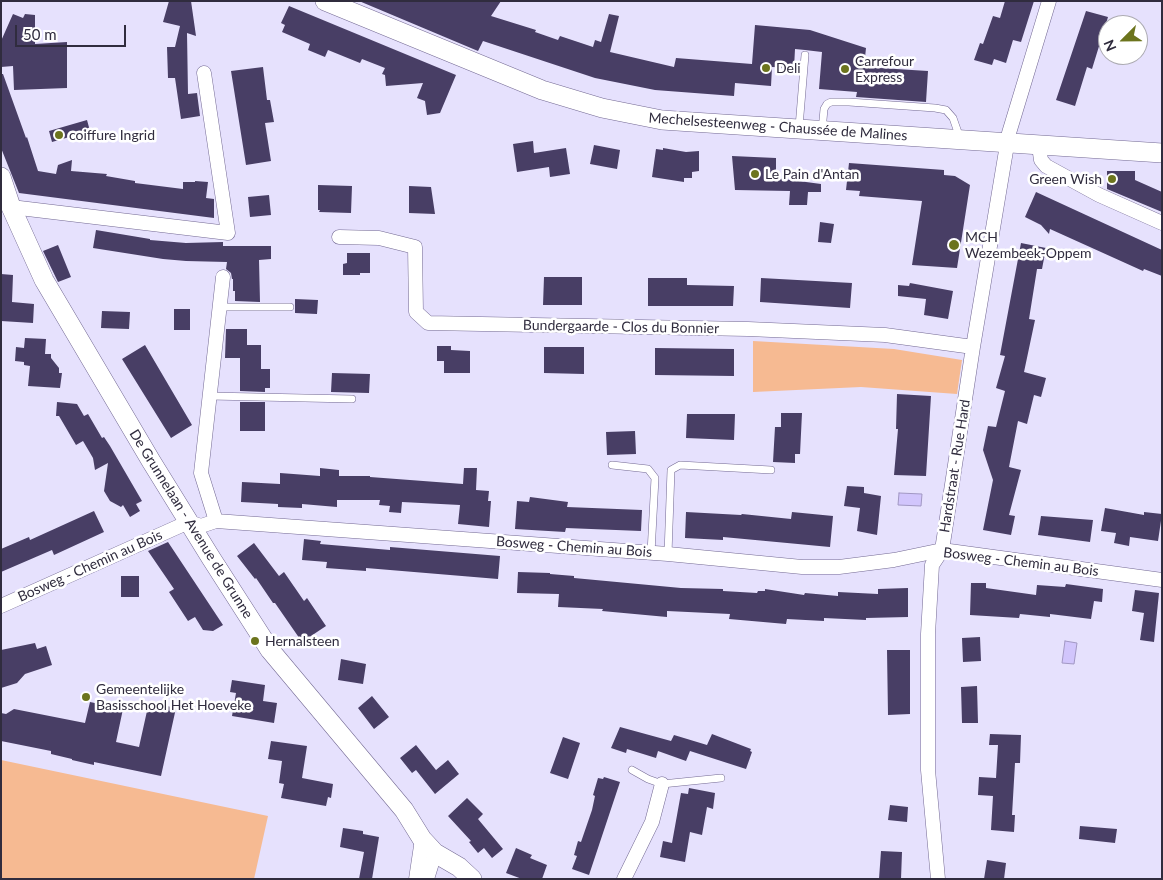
<!DOCTYPE html>
<html>
<head>
<meta charset="utf-8">
<style>
  body { margin:0 }
  #map { position:relative; width:1163px; height:880px; overflow:hidden; background:#e6e1fd; font-family:Lato,sans-serif }
  canvas { display:block }
  .frame { position:absolute; inset:0; border:2px solid #302c3e; pointer-events:none }
  .north { position:absolute; left:1098px; top:15px; width:50px; height:50px; box-sizing:border-box; background:#fff; border:1px solid #acabb2; border-radius:50%; rotate:247deg; font-size:14px; font-weight:700; line-height:20px; text-align:center; color:#302c3e }
  .north::after { content:''; display:block; margin:auto; width:18px; height:22px; background:#6c741d; clip-path:polygon(50% 0,100% 100%,50% 72%,0 100%) }
  .scale { position:absolute; left:15px; top:25px; width:111px; height:22px; box-sizing:border-box; border:2px solid #302c3e; border-top:0; padding-left:6px; font-size:15px; line-height:18px; white-space:nowrap; color:#302c3e; -webkit-text-stroke:4px #fff; paint-order:stroke }
</style>
</head>
<body>
<div id="map">
<canvas width="1163" height="880"></canvas>
<div class="frame"></div>
<div class="north">N</div>
<div class="scale">50 m</div>
</div>
<script>
const context = document.querySelector('canvas').getContext('2d');
context.lineJoin = 'round';
function fillPath(path, color) {
  context.fillStyle = color;
  context.fill(path, 'evenodd');
}
function shape(rows) {
  const path = new Path2D();
  for (const r of rows) {
    path.moveTo(r[0], r[1]);
    for (let i = 2; i < r.length; i += 2) path.lineTo(r[i], r[i + 1]);
  }
  return path;
}
function trace(path, color, width, dash) {
  context.strokeStyle = color;
  context.lineWidth = width;
  context.lineCap = dash ? 'butt' : 'round';
  context.setLineDash(dash || []);
  context.stroke(path);
}
function label(font, color, halo, rows, align = 'center') {
  context.font = font + ' Lato,sans-serif';
  context.lineWidth = 5;
  context.setLineDash([]);
  context.textBaseline = 'middle';
  context.strokeStyle = halo;
  context.fillStyle = color;
  for (const [text, x, y, turn = 0] of rows) {
    context.save();
    context.translate(x, y);
    context.rotate((+turn || 0) * Math.PI / 180);
    context.textAlign = isNaN(turn) ? turn : align;
    if (halo) context.strokeText(text, 0, 0);
    context.fillText(text, 0, 0);
    context.restore();
  }
}
const green = shape([
  [753,341,894,349,962,360,957,394,861,387,753,392],
  [1,760,268,816,254,879,1,879]
]);
const water = shape([
  [899,493,922,494,921,506,898,505,899,493],
  [1065,641,1077,643,1074,664,1062,663,1065,641]
]);
const building = shape([
  [169,1,191,1,196,36,187,33,188,94,197,93,200,116,181,119,175,78,168,78,167,47,175,47,180,26,163,22],
  [359,1,501,1,491,16,536,30,535,32,558,40,560,36,593,47,595,40,601,42,609,14,619,16,610,52,674,67,676,58,752,64,755,25,810,30,866,48,864,67,928,71,926,102,856,97,857,92,819,89,822,52,805,50,795,49,794,68,772,67,771,86,735,83,734,96,655,90,595,78,483,41,478,51],
  [1005,1,1034,1,1021,42,1013,40,1006,63,994,59,992,65,974,60,980,43,983,44,993,16,1000,18],
  [289,6,456,75,440,113,427,115,425,101,417,98,423,83,386,86,385,75,382,74,385,68,362,59,360,63,328,50,325,57,308,50,310,44,282,32,285,25,281,23],
  [1086,11,1108,17,1092,69,1087,67,1075,106,1056,100],
  [13,14,23,18,25,14,35,15,35,44,67,42,67,88,14,90,13,66,1,67,1,41],
  [263,67,267,100,270,100,274,122,265,123,271,161,246,165,231,71],
  [1,74,3,74,26,138,27,137,38,171,56,174,58,165,72,160,71,171,107,174,106,176,135,181,135,183,183,189,183,182,195,182,195,181,208,182,206,198,214,199,214,218,19,193,1,148],
  [87,120,90,131,52,142,49,131],
  [533,141,534,153,566,148,570,174,550,177,549,167,517,172,513,144],
  [594,145,620,150,617,169,590,164],
  [663,148,686,152,699,151,699,171,692,172,692,178,684,178,684,182,652,177,656,149,663,150],
  [732,156,776,158,776,178,821,184,821,192,808,192,807,205,789,205,790,191,735,190],
  [849,163,944,170,944,175,955,176,970,185,957,268,912,265,922,201,859,196,860,191,846,190],
  [1107,171,1135,171,1135,180,1162,192,1162,212,1107,189],
  [318,185,352,186,351,213,319,212,320,210,318,210],
  [409,186,431,187,435,214,409,213],
  [1036,192,1162,250,1162,276,1144,269,1143,271,1050,229,1049,234,1041,225,1025,217],
  [269,195,271,215,250,217,248,197],
  [820,222,834,224,831,243,818,242],
  [96,230,150,239,150,240,186,243,223,242,223,246,271,246,271,259,259,260,260,302,235,301,235,291,233,291,233,279,232,279,231,273,226,269,227,262,186,261,163,259,93,248],
  [1021,243,1046,248,1042,269,1037,269,1029,319,1035,320,1024,372,1046,378,1041,397,1034,395,1027,424,1018,421,1009,467,1021,470,1009,515,1015,516,1011,535,983,530,993,480,983,450,988,426,996,427,1005,391,996,388,1005,356,1000,355],
  [58,245,71,277,58,282,43,251],
  [347,253,370,253,370,273,360,273,360,275,343,275,343,264,347,263],
  [1,274,13,275,12,302,34,304,33,323,1,321],
  [544,277,582,277,582,305,543,305],
  [648,278,687,278,687,285,734,286,733,306,648,306],
  [761,278,852,283,850,308,760,302],
  [910,283,953,291,948,319,924,315,926,299,898,296,898,285,909,286],
  [295,299,318,300,317,314,295,313],
  [174,309,190,309,190,330,174,330],
  [102,311,130,312,129,329,101,328],
  [226,329,247,329,247,345,261,345,261,369,270,369,270,388,265,388,265,392,240,391,240,358,225,358],
  [25,338,46,339,45,354,51,354,51,358,59,368,59,373,62,373,60,388,28,386,30,366,24,365,24,362,15,361,16,347,24,348],
  [145,345,192,425,171,438,122,359],
  [437,346,451,346,451,350,470,351,470,373,444,373,444,361,437,361],
  [544,347,584,347,584,374,544,373],
  [655,348,734,349,734,376,655,375],
  [332,373,370,374,369,393,331,392],
  [897,394,931,396,926,476,894,475,898,429,896,429],
  [57,402,77,404,84,416,88,414,102,438,104,437,110,446,142,501,136,504,140,511,130,517,123,505,121,507,110,501,104,491,108,463,95,470,93,458,83,441,76,445,59,416,56,416],
  [240,402,265,402,265,431,240,431],
  [781,413,802,413,800,454,795,454,795,463,773,462,775,427,781,427],
  [687,414,735,414,734,440,686,438],
  [635,431,636,454,607,455,606,432],
  [320,468,339,470,339,476,370,476,370,477,463,484,464,468,477,468,476,490,489,491,488,501,491,501,489,527,458,524,460,505,402,502,401,513,389,512,390,506,379,505,380,500,337,500,337,507,302,504,302,508,278,507,278,504,241,502,242,482,280,484,280,473,320,476],
  [847,486,864,487,864,493,881,496,877,535,857,531,860,508,844,506],
  [530,497,568,502,567,507,642,510,641,531,566,528,565,532,515,529,517,501,529,502],
  [1105,508,1144,515,1144,512,1162,514,1158,541,1130,537,1129,546,1114,543,1116,533,1101,531],
  [94,511,104,532,54,555,52,550,1,572,1,549,29,537,30,540],
  [686,512,741,515,742,514,791,519,792,512,833,516,830,547,723,537,723,540,685,538],
  [1041,516,1093,520,1090,542,1038,535],
  [304,539,321,541,320,544,390,550,390,547,500,556,498,579,366,568,366,571,326,568,327,562,302,560],
  [168,542,223,625,213,631,203,630,195,617,188,621,169,592,174,589,148,551],
  [254,543,279,576,284,572,304,601,307,598,326,626,302,642,275,603,273,603,256,578,255,579,237,556],
  [518,572,550,573,550,574,574,576,574,578,681,588,723,589,723,591,757,593,758,591,765,591,765,589,804,595,805,593,838,596,838,592,878,594,878,589,908,588,908,617,866,618,866,620,824,618,824,621,787,619,786,624,729,619,730,614,667,611,667,617,602,611,603,609,558,607,559,594,517,593],
  [121,576,139,576,139,597,121,597],
  [971,583,986,583,986,588,1036,595,1037,585,1065,587,1066,584,1103,589,1102,602,1094,601,1091,619,1050,614,1050,617,1020,614,1019,618,970,615],
  [1135,590,1159,593,1154,642,1140,640,1144,613,1132,611],
  [980,637,981,661,963,662,962,638],
  [35,643,37,649,46,646,52,665,25,674,17,683,1,688,1,650],
  [887,650,910,650,910,714,888,715],
  [341,659,366,664,363,684,338,680],
  [232,680,265,685,263,701,277,703,274,723,232,716,236,693,230,692],
  [977,686,978,723,962,723,961,687],
  [372,696,389,717,374,729,358,708],
  [90,702,123,709,116,742,139,747,149,702,176,708,161,776,94,762,94,765,72,760,72,759,51,754,51,751,1,741,1,713,6,714,14,709,85,723],
  [620,727,671,741,674,735,707,745,712,734,751,749,750,751,752,752,746,769,690,751,686,761,658,751,656,758,627,749,626,753,611,748],
  [990,734,1021,735,1020,763,1015,763,1012,815,1015,815,1014,832,991,830,993,796,978,795,979,777,996,778,998,745,989,745],
  [563,737,580,743,568,779,550,773],
  [271,741,307,746,302,778,333,784,331,798,328,797,326,806,281,798,284,784,279,783,282,761,268,759],
  [416,745,436,770,448,760,459,774,435,794,416,770,412,773,400,758],
  [604,777,620,782,589,875,572,869,577,856,574,855,578,841,581,842,592,810,595,796,593,795,598,778,603,779],
  [689,788,715,793,713,809,707,807,702,835,690,832,685,862,660,857,663,841,672,843,681,793,688,794],
  [467,798,483,814,478,819,503,849,492,858,484,848,478,853,469,842,471,841,448,816],
  [890,805,908,807,907,822,888,820],
  [1080,826,1117,829,1115,843,1079,839],
  [343,828,363,831,363,834,379,837,372,879,359,879,364,852,340,847],
  [516,848,532,855,530,858,547,865,542,879,522,879,506,873],
  [881,851,902,852,901,879,879,879],
  [987,860,1006,863,1004,879,984,879]
]);
const lane = shape([
  [799,127,805,55],
  [822,131,824,109,827,104,831,102,849,102,935,108,946,110,953,118,960,138],
  [220,307,290,307],
  [210,396,352,399],
  [612,465,648,469,655,478,651,553],
  [668,554,671,470,680,465,771,470],
  [632,770,648,779,662,784,721,778]
]);
const street = shape([
  [1039,146,1041,160,1046,166,1099,195,1162,223],
  [11,207,228,233,204,73],
  [339,237,379,238,415,247,416,312,428,323,748,329,885,335,973,347],
  [216,521,201,473,223,277],
  [1,606,182,525,189,522,201,526,216,521,668,554,802,567,839,567,894,560,942,550,1162,580],
  [416,879,422,839],
  [427,879,435,853],
  [624,879,652,822,662,784],
  [938,879,928,770,928,634,932,565,942,550,973,347,1009,133,1049,1]
]);
const secondary = shape([
  [325,1,542,90,602,108,662,120,1162,153],
  [1,177,11,207,44,280,151,461,211,558,270,650,404,810,422,839,435,853,459,867,472,879]
]);
const markers = [
  [766,68,5,"#6c741d"],
  [845,69,5,"#6c741d"],
  [59,135,5,"#6c741d"],
  [755,174,5,"#6c741d"],
  [1112,179,5,"#6c741d"],
  [954,245,6,"#6c741d"],
  [255,641,5,"#6c741d"],
  [86,697,5,"#6c741d"]
];
const poiNames = [
  ["Carrefour",855,61],
  ["Express",855,77],
  ["Deli",776,68],
  ["coiffure Ingrid",69,135],
  ["Le Pain d'Antan",765,174],
  ["Green Wish",1102,179,"right"],
  ["MCH",965,237],
  ["Wezembeek-Oppem",965,253],
  ["Hernalsteen",265,641],
  ["Gemeentelijke",96,689],
  ["Basisschool Het Hoeveke",96,705]
];
const streetNames = [
  ["Mechelsesteenweg - Chaussée de Malines",778,127,4],
  ["Bundergaarde - Clos du Bonnier",621,327,1],
  ["Hardstraat - Rue Hard",955,466,-81],
  ["De Grunnelaan - Avenue de Grunne",191,524,58],
  ["Bosweg - Chemin au Bois",574,547,4],
  ["Bosweg - Chemin au Bois",1021,562,7],
  ["Bosweg - Chemin au Bois",90,566,-24]
];
fillPath(green, '#f6ba92');
fillPath(water, '#d1c5fc');
trace(water, '#a197c3', 1);
fillPath(building, '#483e65');
trace(lane, '#736993', 8);
trace(street, '#736993', 15);
trace(secondary, '#736993', 20);
trace(lane, '#fff', 7);
trace(street, '#fff', 14);
trace(secondary, '#fff', 19);
for (const [x, y, r, color] of markers) {
  const dot = new Path2D();
  dot.arc(x, y, r, 0, 2 * Math.PI);
  context.fillStyle = color;
  context.fill(dot);
  trace(dot, '#fff', 2);
}
label('14px', '#302c3e', '#fff', poiNames, 'left');
label('14px', '#302c3e', '#fff', streetNames);
</script>
</body>
</html>
